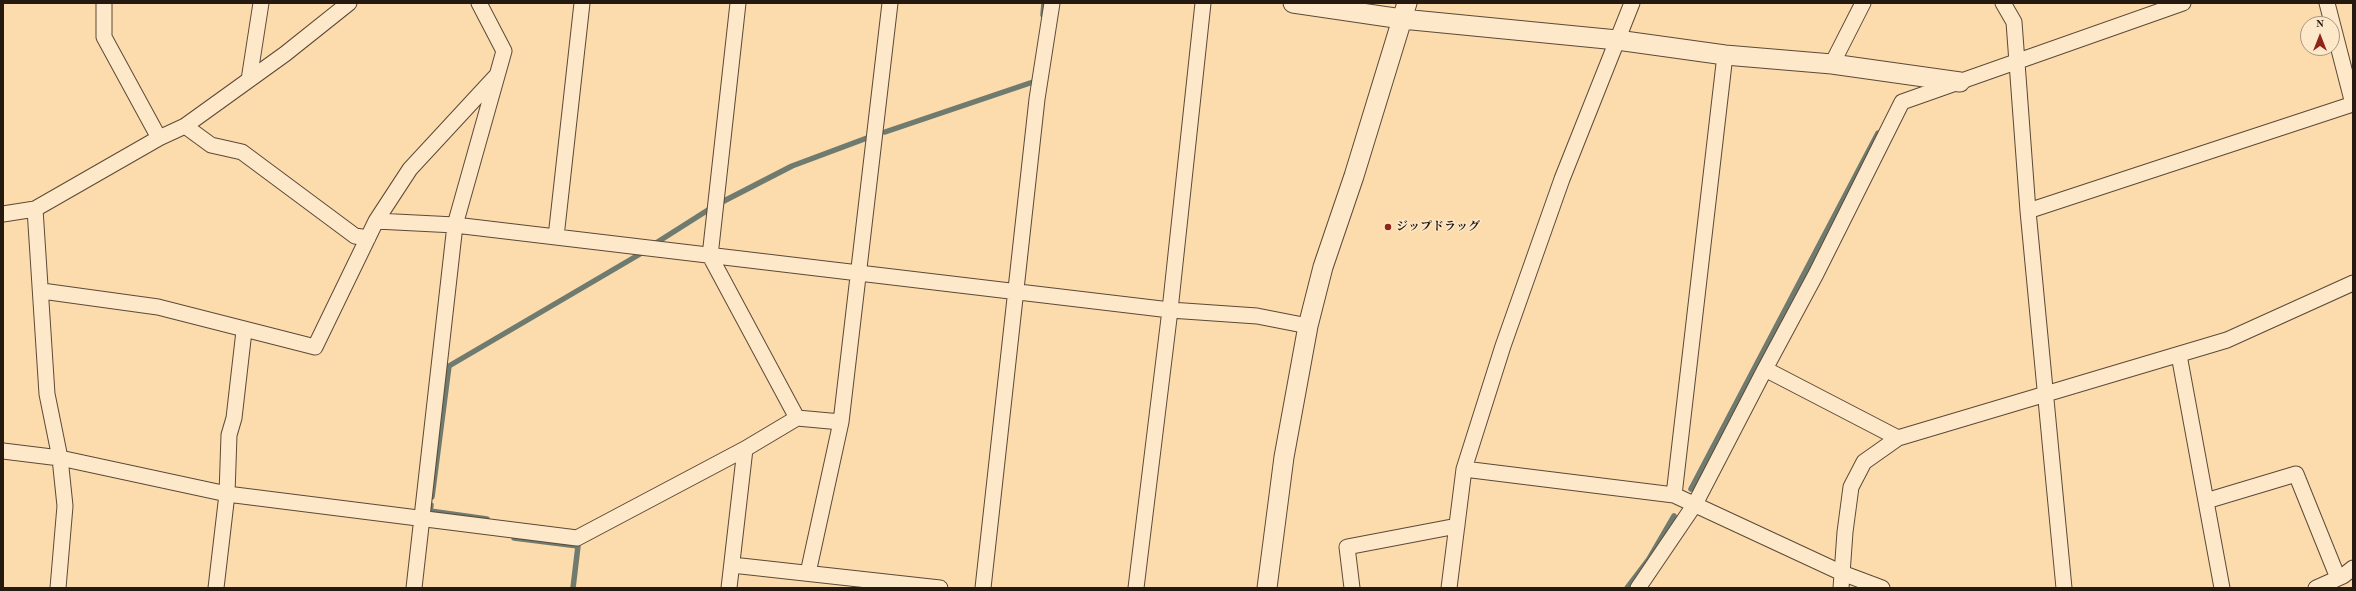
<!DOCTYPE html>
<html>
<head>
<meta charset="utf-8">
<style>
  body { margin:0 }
  #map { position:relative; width:2356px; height:591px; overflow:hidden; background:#fcdbad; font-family:"Old Standard TT",serif }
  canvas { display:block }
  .frame { position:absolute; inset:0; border:4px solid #261a10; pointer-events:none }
  .north { position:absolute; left:2300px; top:16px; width:40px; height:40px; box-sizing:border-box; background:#fde8ca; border:1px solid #a79680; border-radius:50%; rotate:0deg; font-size:11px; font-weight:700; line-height:16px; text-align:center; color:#261a10 }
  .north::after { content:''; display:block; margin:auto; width:14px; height:18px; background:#8f2418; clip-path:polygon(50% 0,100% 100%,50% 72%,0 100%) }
</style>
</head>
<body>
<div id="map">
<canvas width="2356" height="591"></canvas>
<div class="frame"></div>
<div class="north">N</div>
</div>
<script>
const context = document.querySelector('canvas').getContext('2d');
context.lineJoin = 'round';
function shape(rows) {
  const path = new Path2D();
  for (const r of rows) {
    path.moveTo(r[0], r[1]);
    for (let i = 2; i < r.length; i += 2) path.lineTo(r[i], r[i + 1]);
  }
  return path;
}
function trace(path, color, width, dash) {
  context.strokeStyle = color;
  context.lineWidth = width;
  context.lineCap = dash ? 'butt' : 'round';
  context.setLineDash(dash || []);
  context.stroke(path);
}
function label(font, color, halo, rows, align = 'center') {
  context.font = font + ' "Old Standard TT","Noto Serif JP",serif';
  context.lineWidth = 3;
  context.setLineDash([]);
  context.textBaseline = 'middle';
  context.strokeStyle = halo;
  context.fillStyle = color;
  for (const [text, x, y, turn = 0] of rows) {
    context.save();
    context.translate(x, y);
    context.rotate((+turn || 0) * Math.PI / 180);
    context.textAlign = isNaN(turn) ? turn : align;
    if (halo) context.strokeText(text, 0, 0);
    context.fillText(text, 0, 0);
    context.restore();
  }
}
const stream = shape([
  [1043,15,1044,3],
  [885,132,1033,82],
  [722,202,792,166,867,138],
  [656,243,708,210],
  [1691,489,1878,133],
  [432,497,449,366,640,254],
  [431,505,430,511,487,519],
  [514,538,578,546,573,588],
  [1627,588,1649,559,1674,516]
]);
const minor = shape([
  [104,3,104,37,159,138],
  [2003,3,2014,22,2028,211,2064,588],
  [2327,3,2353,104],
  [1725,55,1674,495,1842,573,1882,588],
  [1832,64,1863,3],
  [249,80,261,3],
  [185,126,211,145,242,152,355,236,368,238],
  [35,209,47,394,60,458,65,506,58,588],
  [2028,211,2353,104],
  [3,214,35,209,159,138,185,126,285,54,349,3],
  [376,221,455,225,1170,310,1257,316,1308,326],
  [556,237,582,3],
  [42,291,158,307,315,347,376,221,410,169,497,75],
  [2179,355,2222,588],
  [1765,369,1816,274,1902,102,2183,3],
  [797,418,841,422],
  [3,451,60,458,227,494,577,538,745,449,797,418,710,256,738,3],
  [1464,469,1674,495],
  [2206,501,2296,474,2338,578],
  [732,565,940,588],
  [808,573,841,422,890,3],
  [216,588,227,494,229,435,234,418,244,331],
  [414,588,455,225,504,51,479,3],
  [729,588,745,449],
  [983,588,1037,99,1052,3],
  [1136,588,1170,310,1203,3],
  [1352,588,1347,547,1457,526],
  [1449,588,1464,469,1503,346,1562,179,1632,3],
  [1638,588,1695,504,1765,369,1898,438,2227,340,2353,283],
  [1841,588,1845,532,1851,487,1864,462,1898,438],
  [2316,588,2343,576,2353,568]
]);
const tertiary = shape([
  [1293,3,1402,19,1617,40,1725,55,1832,64,1960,82],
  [1267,588,1284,457,1308,326,1323,267,1354,176,1407,3]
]);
const markers = [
  [1388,227,4,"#8f2418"]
];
const poiNames = [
  ["ジップドラッグ",1396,227]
];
trace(stream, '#6f7b6f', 5.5);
trace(minor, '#5c4a37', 17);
trace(tertiary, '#5c4a37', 21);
trace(minor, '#fde8ca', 15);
trace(tertiary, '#fde8ca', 19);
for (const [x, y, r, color] of markers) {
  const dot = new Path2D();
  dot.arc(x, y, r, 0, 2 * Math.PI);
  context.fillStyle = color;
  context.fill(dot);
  trace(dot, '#fde8ca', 1.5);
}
label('bold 12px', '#261a10', '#fde8ca', poiNames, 'left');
</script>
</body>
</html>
